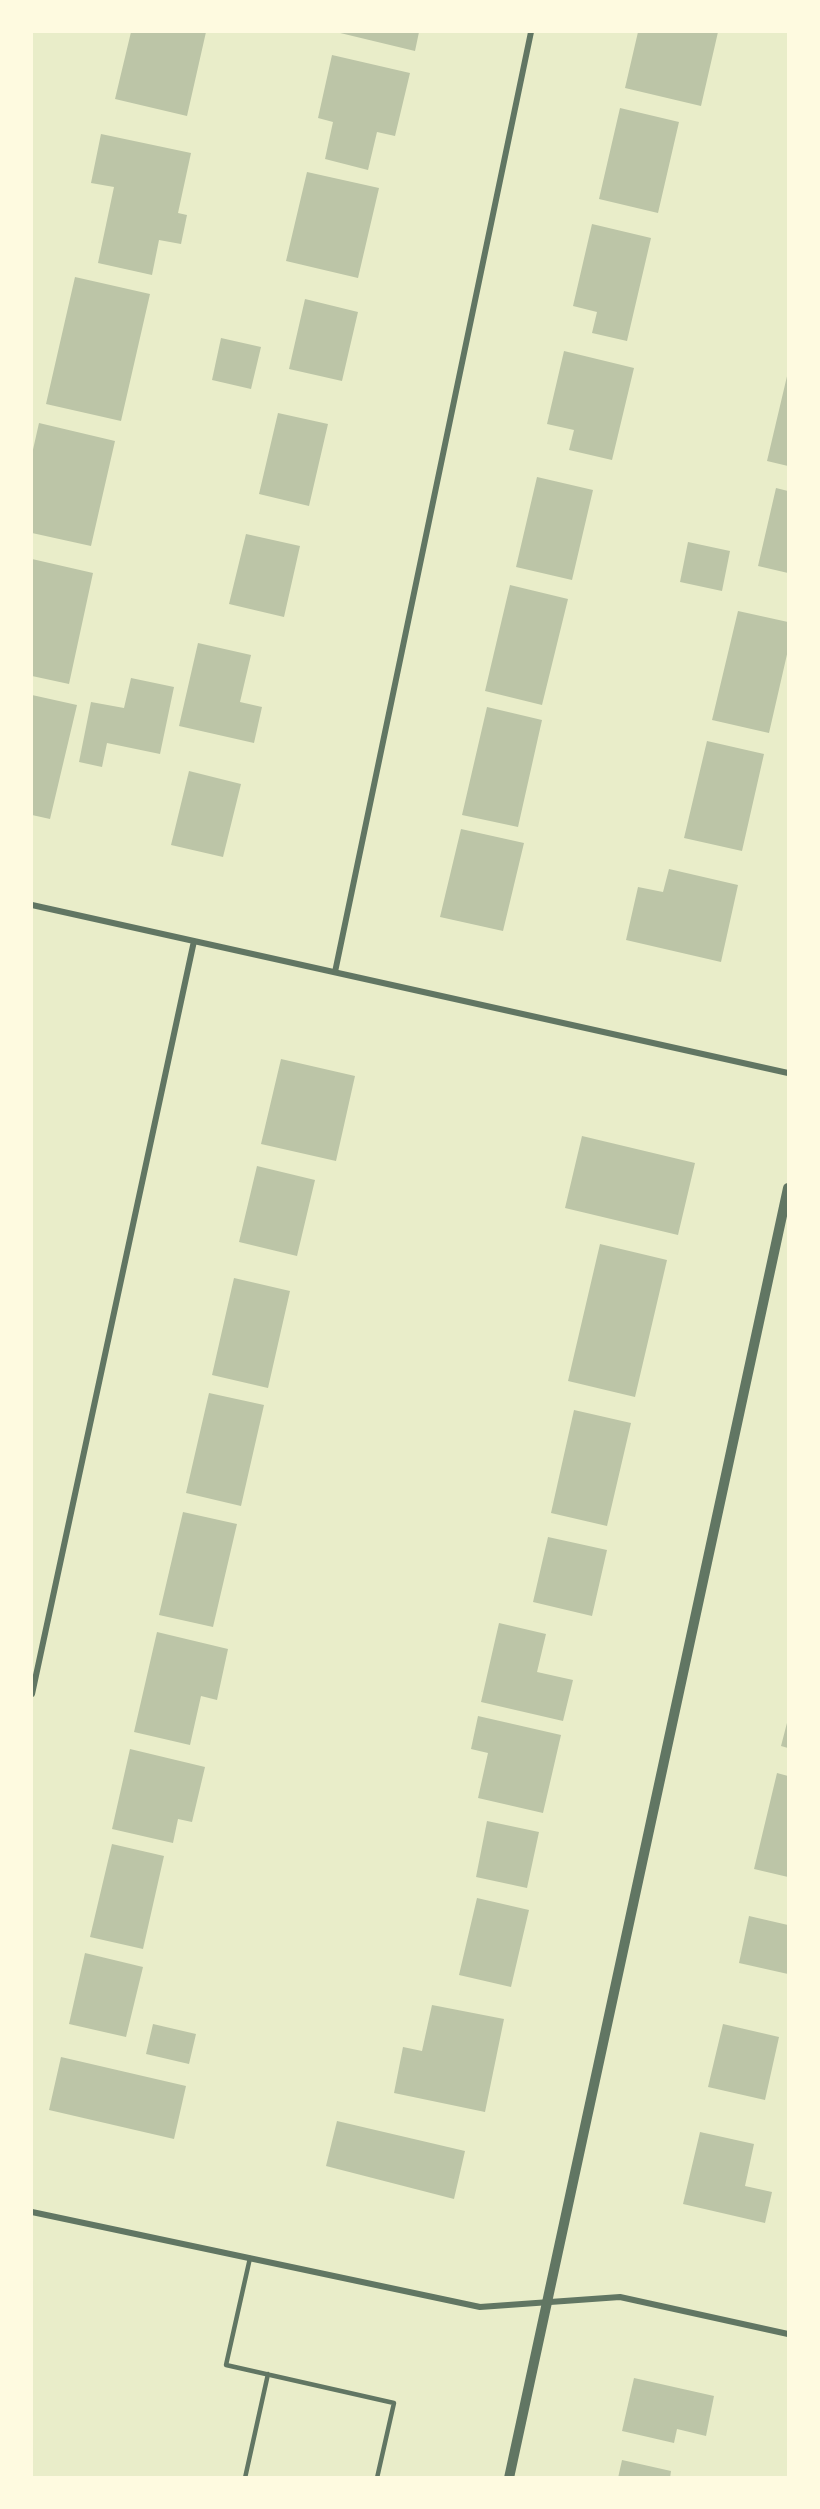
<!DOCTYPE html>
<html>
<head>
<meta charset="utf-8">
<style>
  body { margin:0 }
  #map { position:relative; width:820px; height:2509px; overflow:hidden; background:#e9edc9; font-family:"Alegreya Sans",sans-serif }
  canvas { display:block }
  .frame { position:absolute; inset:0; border:33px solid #fefae0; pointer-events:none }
</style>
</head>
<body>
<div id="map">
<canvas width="820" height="2509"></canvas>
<div class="frame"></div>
</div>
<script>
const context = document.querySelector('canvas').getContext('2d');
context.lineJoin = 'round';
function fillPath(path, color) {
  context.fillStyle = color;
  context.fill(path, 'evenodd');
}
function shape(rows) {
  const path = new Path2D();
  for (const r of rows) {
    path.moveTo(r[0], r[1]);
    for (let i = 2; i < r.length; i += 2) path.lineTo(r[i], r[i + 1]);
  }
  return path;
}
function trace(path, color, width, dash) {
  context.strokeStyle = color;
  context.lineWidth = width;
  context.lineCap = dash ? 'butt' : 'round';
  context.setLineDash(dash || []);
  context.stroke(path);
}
const building = shape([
  [131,32,206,32,187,116,115,99],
  [336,32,419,32,415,51],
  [638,32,718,32,701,106,625,88],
  [332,55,410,73,395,136,377,132,368,170,325,159,333,122,318,118],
  [620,108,679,122,658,213,599,199],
  [101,134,191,153,178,213,187,215,181,244,159,240,152,275,98,263,114,187,91,183],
  [307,172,379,188,358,278,286,261],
  [592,224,651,238,627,341,592,333,597,312,573,306],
  [75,277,150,294,121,421,46,404],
  [305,299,358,312,342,381,289,369],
  [221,338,261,347,251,389,212,380],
  [564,351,634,368,612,460,569,450,574,430,547,424],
  [788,372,788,466,767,461],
  [278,413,328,424,309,506,259,494],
  [39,423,115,441,91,546,32,533,32,454],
  [537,477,593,490,572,580,516,567],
  [776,488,788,491,788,573,758,566],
  [246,534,300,546,284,617,229,604],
  [688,542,730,551,722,591,680,582],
  [32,559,93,573,69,684,32,676],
  [510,585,568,599,542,705,485,691],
  [738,611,788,622,788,650,769,733,712,720],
  [198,643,251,655,240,702,262,707,254,743,179,726],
  [131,678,174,687,160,754,107,743,102,767,79,762,91,702,124,708],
  [32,695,77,705,50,819,32,815],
  [487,707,542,720,518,827,462,815],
  [707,741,764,754,742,851,684,838],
  [189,771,241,784,223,857,171,845],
  [461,829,524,843,503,931,440,917],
  [669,869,738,885,721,962,626,940,638,887,663,892],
  [281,1059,355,1076,336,1161,261,1144],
  [582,1136,695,1163,678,1235,565,1208],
  [257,1166,315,1180,297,1256,239,1242],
  [600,1244,667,1260,635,1397,568,1381],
  [234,1278,290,1291,268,1388,212,1375],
  [209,1393,264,1405,241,1506,186,1493],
  [574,1410,631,1423,607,1526,551,1513],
  [183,1512,237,1524,213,1627,159,1615],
  [548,1537,607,1550,592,1616,533,1602],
  [499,1623,546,1634,537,1672,573,1680,563,1721,481,1702],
  [157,1632,228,1649,217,1700,201,1696,190,1745,134,1732],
  [478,1716,561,1735,543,1813,478,1798,488,1753,471,1749],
  [788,1719,788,1748,781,1746],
  [130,1749,205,1767,192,1822,178,1819,173,1843,112,1829],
  [777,1773,788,1776,788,1877,754,1869],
  [487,1821,539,1832,527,1888,476,1877],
  [112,1844,164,1856,143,1949,90,1937],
  [477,1898,529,1910,511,1987,459,1975],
  [749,1916,788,1925,788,1974,739,1963],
  [85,1953,143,1967,126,2037,69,2024],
  [432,2005,504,2019,485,2112,394,2093,403,2047,422,2051],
  [153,2024,196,2034,189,2064,146,2054],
  [723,2024,779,2037,765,2100,708,2087],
  [61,2057,186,2086,174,2139,49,2110],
  [337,2121,465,2151,454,2199,326,2166],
  [700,2132,754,2144,745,2186,772,2192,765,2223,683,2204],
  [634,2378,714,2396,706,2436,677,2429,674,2443,622,2431],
  [622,2460,671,2471,670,2478,618,2478]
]);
const service = shape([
  [250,2258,226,2365,394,2403,377,2478],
  [245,2478,268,2374]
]);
const minor = shape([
  [32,905,788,1073],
  [335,972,531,32],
  [32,1694,194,941],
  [32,2212,480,2307,620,2297,788,2334]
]);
const tertiary = shape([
  [509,2478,788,1188]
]);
fillPath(building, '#bcc5a7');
trace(service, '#617663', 4.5);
trace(minor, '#617663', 6);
trace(tertiary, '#617663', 10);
</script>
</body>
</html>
